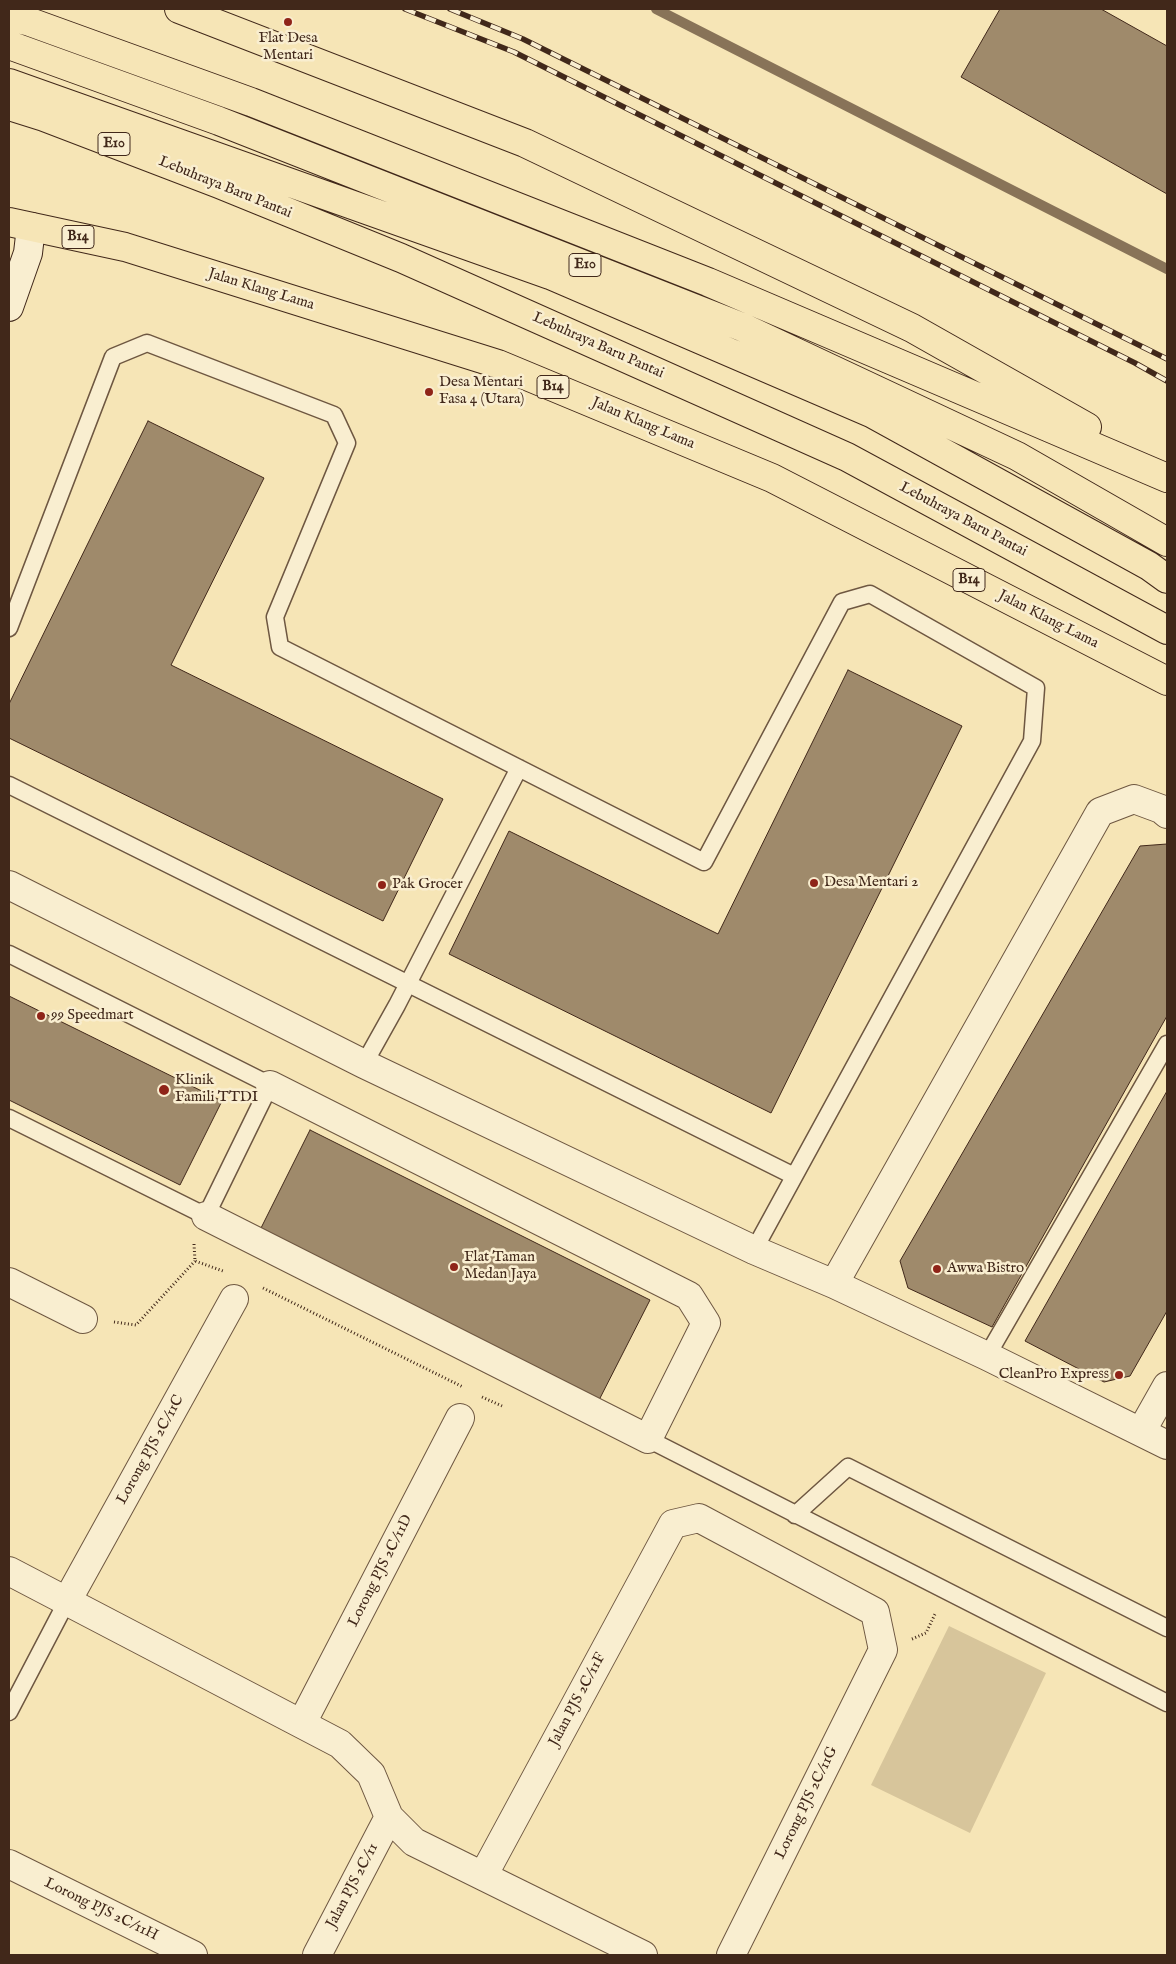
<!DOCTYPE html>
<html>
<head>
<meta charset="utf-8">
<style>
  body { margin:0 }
  #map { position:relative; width:1176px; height:1964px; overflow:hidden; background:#f6e5b6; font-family:"IM FELL English",serif }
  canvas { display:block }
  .frame { position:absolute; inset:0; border:10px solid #41281a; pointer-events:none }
</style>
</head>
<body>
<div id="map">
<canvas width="1176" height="1964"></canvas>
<div class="frame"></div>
</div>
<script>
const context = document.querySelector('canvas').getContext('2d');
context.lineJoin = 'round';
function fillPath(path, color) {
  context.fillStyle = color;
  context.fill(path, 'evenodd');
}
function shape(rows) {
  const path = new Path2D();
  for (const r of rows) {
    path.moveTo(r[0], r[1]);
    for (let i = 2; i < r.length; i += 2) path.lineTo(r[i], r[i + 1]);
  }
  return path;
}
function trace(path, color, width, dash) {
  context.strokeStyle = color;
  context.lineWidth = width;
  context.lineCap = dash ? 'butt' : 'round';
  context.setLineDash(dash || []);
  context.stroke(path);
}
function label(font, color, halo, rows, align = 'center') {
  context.font = font + ' "IM FELL English",serif';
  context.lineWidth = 5;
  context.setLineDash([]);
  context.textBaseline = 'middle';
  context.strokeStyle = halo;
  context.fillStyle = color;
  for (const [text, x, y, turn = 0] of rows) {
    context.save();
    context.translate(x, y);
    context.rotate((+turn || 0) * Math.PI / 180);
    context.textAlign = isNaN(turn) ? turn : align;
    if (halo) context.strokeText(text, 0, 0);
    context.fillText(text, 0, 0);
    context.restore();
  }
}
const green = shape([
  [949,1626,1046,1673,970,1833,871,1785]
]);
const stream = shape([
  [656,9,1167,269]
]);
const building = shape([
  [1000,9,1101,9,1167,46,1167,194,961,77,1000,9],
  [148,421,264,478,171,665,443,799,383,921,9,738,9,704,148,421],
  [848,670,962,726,771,1113,449,954,509,831,718,934,848,670],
  [1167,844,1167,1016,992,1327,908,1288,900,1261,1140,846,1167,844],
  [9,996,222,1101,180,1185,9,1100,9,996],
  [1167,1091,1167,1311,1130,1376,1104,1382,1025,1341,1167,1091],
  [310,1130,650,1300,597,1404,258,1234,310,1130]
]);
const path = shape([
  [194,1244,195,1261,223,1271],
  [263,1288,463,1387],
  [114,1322,136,1325,195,1261],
  [482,1397,502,1406],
  [912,1639,926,1633,936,1612]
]);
const service = shape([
  [9,628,113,357,147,343,334,415,347,443,275,617,280,647,704,862,842,602,870,594,1036,688,1032,741,754,1250],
  [9,785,794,1176],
  [9,954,270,1085,206,1216,9,1118],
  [364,1064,397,1005,519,768],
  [987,1356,1167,1044],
  [648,1439,1167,1703],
  [795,1515,848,1467,1167,1628],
  [9,1712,67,1601]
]);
const minor = shape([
  [9,885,364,1064,754,1250,834,1284,987,1356,1167,1445],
  [206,1216,648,1439,706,1323,689,1296,270,1085],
  [9,1282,83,1319],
  [834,1284,1100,812,1134,799,1161,809,1167,814],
  [1141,1432,1167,1386],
  [9,1571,340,1744,371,1774,389,1817,414,1842,643,1955],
  [67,1601,234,1299],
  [302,1723,460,1418],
  [9,1864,193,1955],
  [483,1876,673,1524,699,1518,875,1612,883,1650,731,1955],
  [317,1955,389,1817]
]);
const secondary = shape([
  [9,307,28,253,31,227]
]);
const primary = shape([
  [9,222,125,247,498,364,772,478,1167,681]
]);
const motorway = shape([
  [179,9,525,143,912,328,1087,427],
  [9,17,30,22,251,102,708,282,1167,478],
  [9,45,219,121,742,327,1017,456,1167,542],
  [9,83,550,275,873,414,1149,566,1167,579],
  [9,106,44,117,219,184,401,258,847,457,1167,630]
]);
const rail = shape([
  [405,9,514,52,1135,363,1167,381],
  [450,9,523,39,1167,359]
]);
const markers = [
  [288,22,5,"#8f2418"],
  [429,392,5,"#8f2418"],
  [814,883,5,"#8f2418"],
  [382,885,5,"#8f2418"],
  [41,1016,5,"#8f2418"],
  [164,1090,6,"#8f2418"],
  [454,1267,5,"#8f2418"],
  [937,1269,5,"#8f2418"],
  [1119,1375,5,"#8f2418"]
];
const shields = [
  [114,144,32],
  [78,237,32],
  [585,265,32],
  [553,387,32],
  [969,580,32]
];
const shieldNames = [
  ["E10",114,144],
  ["B14",78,237],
  ["E10",585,265],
  ["B14",553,387],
  ["B14",969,580]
];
const poiNames = [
  ["Flat Desa",288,39,"center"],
  ["Mentari",288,56,"center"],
  ["Desa Mentari",439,383],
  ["Fasa 4 (Utara)",439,400],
  ["Desa Mentari 2",824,883],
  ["Pak Grocer",392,885],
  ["99 Speedmart",51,1016],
  ["Klinik",175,1081],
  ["Famili TTDI",175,1098],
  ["Flat Taman",464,1258],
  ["Medan Jaya",464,1275],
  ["Awwa Bistro",947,1269],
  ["CleanPro Express",1109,1375,"right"]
];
const streetNames = [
  ["Lebuhraya Baru Pantai",225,188,22],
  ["Jalan Klang Lama",261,290,17],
  ["Lebuhraya Baru Pantai",598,346,24],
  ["Jalan Klang Lama",643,424,23],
  ["Lebuhraya Baru Pantai",963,520,28],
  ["Jalan Klang Lama",1048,620,27],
  ["Lorong PJS 2C/11C",151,1450,-61],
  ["Lorong PJS 2C/11D",381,1571,-63],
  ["Jalan PJS 2C/11F",578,1700,-62],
  ["Lorong PJS 2C/11G",807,1803,-64],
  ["Jalan PJS 2C/11",353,1886,-62],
  ["Lorong PJS 2C/11H",101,1910,26]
];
fillPath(green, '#d7c59b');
trace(stream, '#887358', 10);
fillPath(building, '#9f8a6b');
trace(building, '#41281a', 1);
trace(service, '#6e5741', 19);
trace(minor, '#6e5741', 30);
trace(secondary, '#41281a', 30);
trace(primary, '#41281a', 30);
trace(motorway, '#41281a', 30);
trace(path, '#41281a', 3, [1, 2.5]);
trace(service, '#f9eed0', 16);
trace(minor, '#f9eed0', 28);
trace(secondary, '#f9eed0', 28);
trace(primary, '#f6e5b6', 28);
trace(motorway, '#f6e5b6', 28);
trace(rail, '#41281a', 5.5);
trace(rail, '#f9eed0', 4, [11]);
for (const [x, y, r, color] of markers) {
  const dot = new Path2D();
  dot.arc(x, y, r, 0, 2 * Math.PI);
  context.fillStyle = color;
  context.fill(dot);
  trace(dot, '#f9eed0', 2);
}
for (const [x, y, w] of shields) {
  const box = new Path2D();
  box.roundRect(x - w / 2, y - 11.5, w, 23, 4);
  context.fillStyle = '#f9eed0';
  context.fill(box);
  trace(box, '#41281a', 1);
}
label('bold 14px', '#41281a', null, shieldNames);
label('15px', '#41281a', '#f9eed0', poiNames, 'left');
label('15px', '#41281a', '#f9eed0', streetNames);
</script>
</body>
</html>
